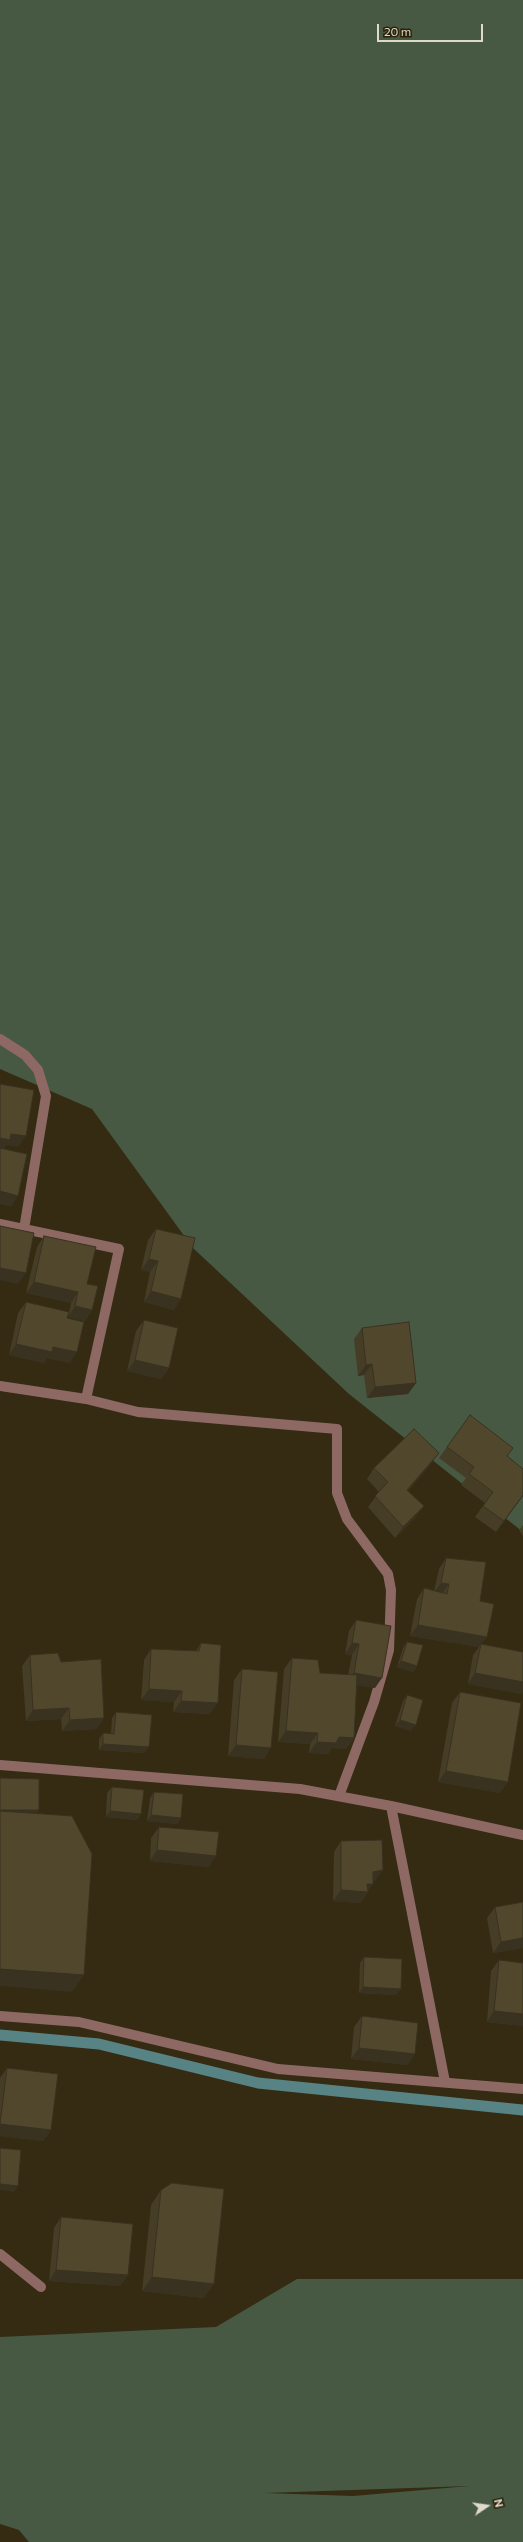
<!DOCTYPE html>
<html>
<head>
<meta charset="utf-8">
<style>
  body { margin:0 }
  #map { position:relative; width:523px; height:2542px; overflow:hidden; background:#342b12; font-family:Commissioner,sans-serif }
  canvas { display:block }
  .north { position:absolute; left:467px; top:2486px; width:40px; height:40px; -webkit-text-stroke:3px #2a2108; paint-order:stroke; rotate:77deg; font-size:11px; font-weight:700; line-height:16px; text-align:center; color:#dfd9ca }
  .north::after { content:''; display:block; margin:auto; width:14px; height:18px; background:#dfd9ca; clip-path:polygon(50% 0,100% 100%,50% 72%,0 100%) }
  .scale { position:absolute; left:377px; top:24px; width:106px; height:18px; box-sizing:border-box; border:2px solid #dfd9ca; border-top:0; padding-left:5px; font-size:12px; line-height:14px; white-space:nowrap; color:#dfd9ca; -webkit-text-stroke:3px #2a2108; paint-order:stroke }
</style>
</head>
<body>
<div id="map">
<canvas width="523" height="2542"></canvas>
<div class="north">N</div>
<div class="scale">20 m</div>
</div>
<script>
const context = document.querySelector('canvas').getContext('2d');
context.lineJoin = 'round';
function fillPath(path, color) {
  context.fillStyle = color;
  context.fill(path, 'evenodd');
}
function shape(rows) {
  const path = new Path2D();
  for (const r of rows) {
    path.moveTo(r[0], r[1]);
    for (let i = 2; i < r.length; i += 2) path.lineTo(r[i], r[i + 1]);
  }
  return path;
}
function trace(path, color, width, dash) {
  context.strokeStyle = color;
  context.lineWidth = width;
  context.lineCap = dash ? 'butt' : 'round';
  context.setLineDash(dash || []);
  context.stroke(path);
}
const green = shape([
  [0,0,523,0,523,1532,349,1394,193,1248,92,1109,0,1069],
  [297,2279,523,2279,523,2542,29,2542,19,2530,0,2524,0,2337,216,2327],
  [469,2486,353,2496,265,2493]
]);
const stream = shape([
  [0,2035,99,2044,258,2083,523,2110]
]);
const minor = shape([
  [0,1039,25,1055,38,1070,46,1096,24,1229],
  [0,1224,119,1249,86,1399],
  [0,1386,86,1399,138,1412,337,1429,337,1493,347,1519,388,1574,391,1590,389,1650,374,1702,339,1796],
  [0,1765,300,1789,391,1806,523,1835],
  [391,1806,445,2082],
  [0,2016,79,2022,278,2069,523,2089],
  [0,2254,41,2287]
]);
const wall = shape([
  [156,1229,174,1310,144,1302,150,1272,141,1270,148,1240],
  [44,1236,87,1284,92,1310,85,1321,68,1317,71,1303,26,1293,37,1247],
  [26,1302,67,1318,70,1363,47,1358,44,1363,9,1355,18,1313],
  [144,1320,169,1368,161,1379,127,1371,136,1331],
  [362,1328,416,1383,408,1394,367,1398,364,1375,358,1376,354,1339],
  [447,1447,507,1456,523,1496,496,1532,475,1517,485,1503,461,1485,466,1478,439,1458],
  [431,1464,408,1491,416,1517,395,1538,368,1507,379,1492,367,1479,374,1468],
  [523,1525,523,1536,519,1530],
  [446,1558,480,1601,487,1637,481,1644,523,1652,523,1691,521,1694,468,1684,473,1655,479,1647,410,1636,417,1599,424,1588,434,1591,439,1569],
  [356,1620,375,1688,357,1685,354,1738,346,1749,332,1748,328,1754,309,1753,310,1744,278,1742,284,1669,292,1658,320,1673,348,1675,352,1655,345,1654,349,1631],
  [407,1642,417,1666,413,1672,397,1667,403,1648],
  [201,1643,210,1714,173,1712,174,1702,141,1700,144,1660,151,1649,196,1651],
  [30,1655,61,1662,97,1729,62,1731,61,1719,26,1721,22,1666],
  [242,1669,264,1759,228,1756,234,1680],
  [460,1692,500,1793,438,1782,452,1703],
  [407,1695,411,1731,395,1726,403,1701],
  [116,1712,145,1753,99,1750,99,1739,103,1733,111,1733,112,1718],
  [112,1787,141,1814,137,1820,106,1817,107,1793],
  [154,1792,181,1818,177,1824,147,1821,150,1798],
  [159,1827,209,1867,150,1861,151,1838],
  [341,1841,375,1881,373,1881,368,1891,368,1892,360,1903,333,1901,334,1852],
  [495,1907,523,1948,493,1953,487,1918],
  [364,1957,396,1995,359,1993,360,1963],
  [499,1960,523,2026,487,2022,491,1971],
  [362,2016,408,2065,351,2059,354,2027],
  [7,2068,51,2130,43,2141,0,2136,0,2078],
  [161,2190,204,2298,142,2291,151,2205],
  [61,2217,128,2275,120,2286,49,2281,54,2228]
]);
const shadedWall = shape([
  [11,1134,26,1136,18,1147,7,1145,3,1151,0,1150,0,1138],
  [0,1191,18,1196,11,1207,0,1204],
  [149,1259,158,1261,150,1272,141,1270],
  [0,1268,26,1273,18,1284,0,1280],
  [34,1282,78,1292,71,1303,26,1293],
  [151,1291,181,1299,174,1310,144,1302],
  [75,1306,92,1310,85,1321,68,1317],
  [16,1344,53,1347,77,1352,70,1363,47,1358,44,1363,9,1355],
  [135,1360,169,1368,161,1379,127,1371],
  [372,1364,364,1375,358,1376,366,1365],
  [416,1383,408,1394,367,1398,375,1387],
  [439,1453,431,1464,399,1501,407,1490],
  [523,1495,523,1496,496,1532,504,1521],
  [424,1506,416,1517,395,1538,403,1527],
  [441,1583,449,1584,441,1595,433,1594],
  [418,1625,487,1637,479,1647,410,1636],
  [352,1643,359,1644,352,1655,345,1654],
  [401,1661,417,1666,413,1672,397,1667],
  [354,1673,382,1678,375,1688,346,1684],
  [475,1673,523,1682,523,1691,521,1694,468,1684],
  [149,1689,182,1691,174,1702,141,1700],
  [181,1701,218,1703,210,1714,173,1712],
  [69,1708,61,1719,26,1721,33,1710],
  [104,1718,97,1729,62,1731,70,1720],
  [400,1720,416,1725,411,1731,395,1726],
  [286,1731,318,1733,310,1744,278,1742],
  [339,1737,354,1738,346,1749,332,1748,328,1754,309,1753,317,1742],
  [103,1744,149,1747,145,1753,99,1750],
  [236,1745,271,1748,264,1759,228,1756],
  [446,1771,508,1782,500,1793,438,1782],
  [0,1810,39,1810,32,1821,0,1821],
  [110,1811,141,1814,137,1820,106,1817],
  [151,1815,181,1818,177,1824,147,1821],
  [157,1850,216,1856,209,1867,150,1861],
  [383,1870,375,1881,365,1883,373,1872],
  [367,1884,373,1884,360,1903,333,1901,341,1890],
  [523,1938,523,1948,493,1953,501,1942],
  [0,1969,84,1975,72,1992,0,1986],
  [363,1987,401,1989,396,1995,359,1993],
  [494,2011,523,2014,523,2026,487,2022],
  [359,2048,415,2054,408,2065,351,2059],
  [0,2124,51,2130,43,2141,0,2136],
  [0,2184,18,2186,14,2192,0,2190],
  [56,2270,128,2275,120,2286,49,2281],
  [152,2277,214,2284,204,2298,142,2291]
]);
const building = shape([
  [0,1084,34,1090,26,1136,11,1134,10,1140,0,1138,0,1084],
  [0,1148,27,1154,18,1196,0,1191,0,1148],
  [0,1226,34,1233,26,1273,0,1268,0,1226],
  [156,1229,195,1238,181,1299,151,1291,158,1261,149,1259,156,1229],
  [44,1236,96,1247,87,1284,98,1286,92,1310,75,1306,78,1292,34,1282,44,1236],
  [26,1302,69,1312,67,1318,84,1322,77,1352,53,1347,52,1352,16,1344,26,1302],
  [144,1320,178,1328,169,1368,135,1360,144,1320],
  [409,1322,416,1383,375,1387,372,1364,366,1365,362,1328,409,1322],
  [470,1415,513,1448,507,1456,523,1469,523,1495,504,1521,483,1506,493,1492,469,1474,474,1467,447,1447,470,1415],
  [414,1429,439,1453,407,1490,424,1506,403,1527,375,1496,388,1482,374,1468,414,1429],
  [446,1558,486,1562,480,1601,494,1604,487,1637,418,1625,424,1588,447,1594,449,1584,441,1583,446,1558],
  [356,1620,391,1626,382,1678,354,1673,359,1644,352,1643,356,1620],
  [407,1642,423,1645,417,1666,401,1661,407,1642],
  [201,1643,221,1645,218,1703,181,1701,182,1691,149,1689,151,1649,199,1651,201,1643],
  [481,1644,523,1652,523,1682,475,1673,481,1644],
  [58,1653,61,1662,101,1659,104,1718,70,1720,69,1708,33,1710,30,1655,58,1653],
  [292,1658,318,1660,320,1673,357,1675,354,1738,339,1737,336,1743,317,1742,318,1733,286,1731,292,1658],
  [242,1669,278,1672,271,1748,236,1745,242,1669],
  [460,1692,521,1703,508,1782,446,1771,460,1692],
  [407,1695,423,1700,416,1725,400,1720,407,1695],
  [116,1712,152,1715,149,1747,103,1744,103,1733,114,1734,116,1712],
  [0,1778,39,1779,39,1810,0,1810,0,1778],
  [112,1787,144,1790,141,1814,110,1811,112,1787],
  [154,1792,183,1794,181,1818,151,1815,154,1792],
  [0,1811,72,1816,92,1854,84,1975,0,1969,0,1811],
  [159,1827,219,1832,216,1856,157,1850,159,1827],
  [382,1840,383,1870,373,1872,373,1884,367,1884,368,1892,341,1890,341,1841,382,1840],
  [523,1902,523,1938,501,1942,495,1907,523,1902],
  [364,1957,402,1959,401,1989,363,1987,364,1957],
  [499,1960,523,1963,523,2014,494,2011,499,1960],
  [362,2016,418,2023,415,2054,359,2048,362,2016],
  [7,2068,58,2074,51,2130,0,2124,7,2068],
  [0,2148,21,2150,18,2186,0,2184,0,2148],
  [172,2183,224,2189,214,2284,152,2277,161,2190,172,2183],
  [61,2217,133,2224,128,2275,56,2270,61,2217]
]);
fillPath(green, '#475943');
trace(stream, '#588385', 11);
trace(minor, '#8e6964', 10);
fillPath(wall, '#463d27');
fillPath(shadedWall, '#393220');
fillPath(building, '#51472d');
trace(building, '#393220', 1);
</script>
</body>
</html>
